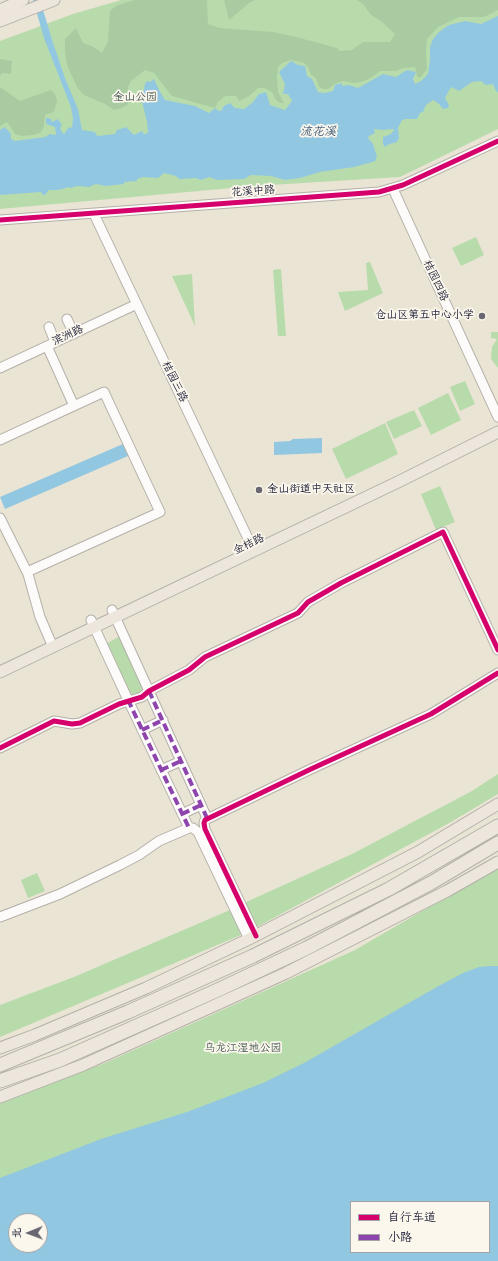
<!DOCTYPE html>
<html>
<head>
<meta charset="utf-8">
<style>
  body { margin:0 }
  #map { position:relative; width:498px; height:1261px; overflow:hidden; background:#eae4d4; font-family:"Architects Daughter","LXGW WenKai TC",sans-serif }
  canvas { display:block }
  .legend { position:absolute; left:350px; top:1201px; width:140px; height:52px; box-sizing:border-box; background:#fbf7ec; border:1px solid #a4a2a5; margin:0; padding:5px 7px; list-style:none; font-size:12px; color:#22223b }
  .legend li { display:flex; align-items:center; gap:8px; height:20px }
  .legend b { width:20px; border:1px solid #a4a2a5 }
  .north { position:absolute; left:8px; top:1213px; width:40px; height:40px; box-sizing:border-box; background:#fbf7ec; border:1px solid #a4a2a5; border-radius:50%; rotate:269deg; font-size:11px; font-weight:700; line-height:16px; text-align:center; color:#22223b }
  .north::after { content:''; display:block; margin:auto; width:14px; height:18px; background:#686671; clip-path:polygon(50% 0,100% 100%,50% 72%,0 100%) }
</style>
</head>
<body>
<div id="map">
<canvas width="498" height="1261"></canvas>
<ul class="legend">
<li><b style="height:5px;background:#d6006c"></b>自行车道</li>
<li><b style="height:5px;background:#8e44ad"></b>小路</li>
</ul>
<div class="north">北</div>
</div>
<script>
const context = document.querySelector('canvas').getContext('2d');
context.lineJoin = 'round';
function fillPath(path, color) {
  context.fillStyle = color;
  context.fill(path, 'evenodd');
}
function shape(rows) {
  const path = new Path2D();
  for (const r of rows) {
    path.moveTo(r[0], r[1]);
    for (let i = 2; i < r.length; i += 2) path.lineTo(r[i], r[i + 1]);
  }
  return path;
}
function trace(path, color, width, dash) {
  context.strokeStyle = color;
  context.lineWidth = width;
  context.lineCap = dash ? 'butt' : 'round';
  context.setLineDash(dash || []);
  context.stroke(path);
}
function label(font, color, halo, rows, align = 'center') {
  context.font = font + ' "Architects Daughter","LXGW WenKai TC",sans-serif';
  context.lineWidth = 3.5;
  context.setLineDash([]);
  context.textBaseline = 'middle';
  context.strokeStyle = halo;
  context.fillStyle = color;
  for (const [text, x, y, turn = 0] of rows) {
    context.save();
    context.translate(x, y);
    context.rotate((+turn || 0) * Math.PI / 180);
    context.textAlign = isNaN(turn) ? turn : align;
    if (halo) context.strokeText(text, 0, 0);
    context.fillText(text, 0, 0);
    context.restore();
  }
}
const green = shape([
  [121,0,498,0,498,129,400,177,254,186,0,209,0,41,73,14],
  [476,237,484,255,461,266,452,248],
  [370,262,383,293,345,311,338,292,368,290,366,263],
  [281,269,286,336,278,336,273,270],
  [192,274,195,326,172,276],
  [491,332,498,332,498,368,491,359,492,347,497,339,491,338],
  [465,381,475,404,460,411,450,387],
  [448,393,461,420,431,435,418,408],
  [414,410,422,426,394,439,386,422],
  [385,423,398,454,346,479,332,449],
  [440,486,455,522,436,530,421,494],
  [120,636,141,681,142,688,140,693,133,695,128,691,106,644],
  [498,774,498,794,451,822,255,928,244,903,352,854,472,791],
  [498,867,498,971,261,1088,0,1185,0,1103,105,1063,355,950],
  [37,873,45,891,28,898,21,880],
  [230,910,241,935,0,1037,0,1005,74,977]
]);
const forest = shape([
  [134,0,207,0,208,24,220,28,273,32,296,37,337,48,340,51,352,50,363,42,390,42,395,34,381,21,371,15,363,4,357,0,498,0,498,10,484,17,459,17,438,27,427,39,426,52,427,69,420,78,417,76,415,67,403,68,396,71,380,71,369,79,361,82,354,83,343,81,336,83,328,89,324,89,319,87,316,78,311,75,308,67,304,63,291,60,282,63,278,67,277,76,278,92,284,103,280,103,276,100,272,92,264,88,258,88,248,97,239,101,236,96,225,96,218,102,215,108,172,96,154,73,145,70,131,81,128,87,128,104,122,108,114,110,105,104,84,95,77,87,67,65,65,52,65,39,76,28,83,43,92,46,102,53,108,41,110,11,116,6],
  [224,0,255,0,249,3,229,20],
  [0,59,12,61,11,74,2,73,0,76],
  [0,87,20,101,51,90,55,94,57,101,54,112,45,115,44,127,40,133,33,135,22,136,15,134,7,122,0,126]
]);
const water = shape([
  [33,0,40,0,53,43,66,81,78,109,82,130,95,132,97,136,115,134,117,130,126,127,134,135,142,131,144,134,146,134,148,132,147,122,142,101,143,93,145,84,147,81,150,82,154,79,159,90,165,100,195,106,209,113,215,108,219,111,221,111,224,106,230,103,235,108,244,109,253,102,259,94,266,92,270,105,285,110,292,101,288,94,283,94,285,84,279,72,291,61,298,65,305,66,307,76,312,79,318,92,325,93,333,91,335,85,342,83,342,86,349,85,358,88,383,74,396,77,407,70,416,72,413,79,415,84,421,81,428,74,430,60,430,47,433,39,439,32,449,25,465,21,481,24,498,16,498,93,495,89,493,84,486,85,481,81,472,82,459,91,451,87,445,98,449,105,448,108,443,109,439,104,433,100,426,105,423,112,420,113,417,119,406,119,402,120,398,128,399,138,397,142,389,144,385,147,383,144,383,137,391,134,394,130,394,129,383,130,374,129,375,133,369,136,368,138,373,144,377,157,375,161,369,163,354,167,320,172,300,178,285,180,271,176,251,175,244,179,217,180,209,177,201,180,196,178,182,179,179,179,176,176,164,173,158,178,143,177,137,179,137,181,124,182,124,184,106,186,96,184,89,187,77,186,71,188,69,187,58,190,49,190,45,195,43,195,41,192,0,195,0,130,5,127,11,134,11,139,15,141,45,137,50,134,56,135,55,127,46,124,46,118,47,118,51,119,52,122,58,119,62,125,60,128,64,135,66,131,69,127,72,128,73,118,71,107,44,38],
  [322,438,322,453,274,455,274,442,290,441,293,439],
  [123,444,128,456,5,509,0,497],
  [490,966,498,966,498,1261,0,1261,0,1178,101,1139,187,1112,263,1083,304,1063,435,988,463,973,479,967],
  [351,1202,489,1202,489,1252,351,1252],
  [16,1221,40,1221,40,1245,16,1245]
]);
const minor = shape([
  [393,189,498,417],
  [94,214,254,551],
  [0,220,379,192,403,185,498,141],
  [67,319,74,334],
  [49,327,55,342],
  [47,346,74,406],
  [0,368,137,304],
  [0,440,104,392,160,512,27,572],
  [0,518,28,574,40,617,53,647],
  [112,610,207,818],
  [91,620,128,700,189,828],
  [142,730,163,720],
  [0,748,54,721,72,724,80,723,119,704,142,697,149,691,189,670,205,657,298,613,308,602,341,583,443,532,498,650],
  [161,770,181,761],
  [182,814,201,805],
  [0,917,60,894,120,865,139,855,159,841,189,828,193,828,198,832,249,939],
  [256,936,205,829,204,823,205,820,311,769,431,714,498,673]
]);
const major = shape([
  [0,10,23,0],
  [0,21,54,0],
  [0,672,398,482,498,432],
  [0,1048,35,1035,146,988,249,939,418,852,498,804],
  [0,1097,83,1065,286,973,447,891,498,862]
]);
const highway = shape([
  [0,1065,128,1012,253,956,389,889,498,826],
  [0,1081,60,1060,220,989,307,948,431,883,498,843]
]);
const quiet = shape([
  [149,691,207,818],
  [128,700,189,828],
  [142,730,163,720],
  [161,770,181,761],
  [182,814,201,805]
]);
const cycleway = shape([
  [0,220,379,192,403,185,498,141],
  [0,748,54,721,72,724,80,723,119,704,142,697,149,691,189,670,205,657,298,613,308,602,341,583,443,532,498,650],
  [256,936,205,829,204,823,205,820,311,769,431,714,498,673]
]);
const markers = [
  [482,316,4,"#686671"],
  [259,490,4,"#686671"]
];
const parkNames = [
  ["金山公园",135,98],
  ["乌龙江湿地公园",243,1049]
];
const streetNames = [
  ["花溪中路",253,192,-4],
  ["桔园四路",435,281,65],
  ["滨洲路",68,336,-25],
  ["桔园三路",174,382,64],
  ["金桔路",249,545,-26]
];
const poiNames = [
  ["仓山区第五中心小学",474,316],
  ["金山街道中天社区",267,490,"left"]
];
const waterNames = [
  ["流花溪",318,132]
];
fillPath(green, '#b8dbac');
fillPath(forest, '#a9cba1');
fillPath(water, '#92c7e1');
trace(minor, '#b4b0a9', 11);
trace(major, '#b4b0a9', 13);
trace(highway, '#b4b0a9', 15);
trace(minor, '#fcfbf9', 9);
trace(major, '#ede6dd', 11);
trace(highway, '#ede6dd', 13);
trace(quiet, '#8e44ad', 4, [8, 4]);
trace(cycleway, '#d6006c', 5);
for (const [x, y, r, color] of markers) {
  const dot = new Path2D();
  dot.arc(x, y, r, 0, 2 * Math.PI);
  context.fillStyle = color;
  context.fill(dot);
  trace(dot, '#fbf7ec', 1.5);
}
label('11px', '#435753', '#fbf7ec', parkNames);
label('11px', '#22223b', '#fbf7ec', streetNames);
label('11px', '#22223b', '#fbf7ec', poiNames, 'right');
label('italic 12px', '#3c5877', '#fbf7ec', waterNames);
</script>
</body>
</html>
